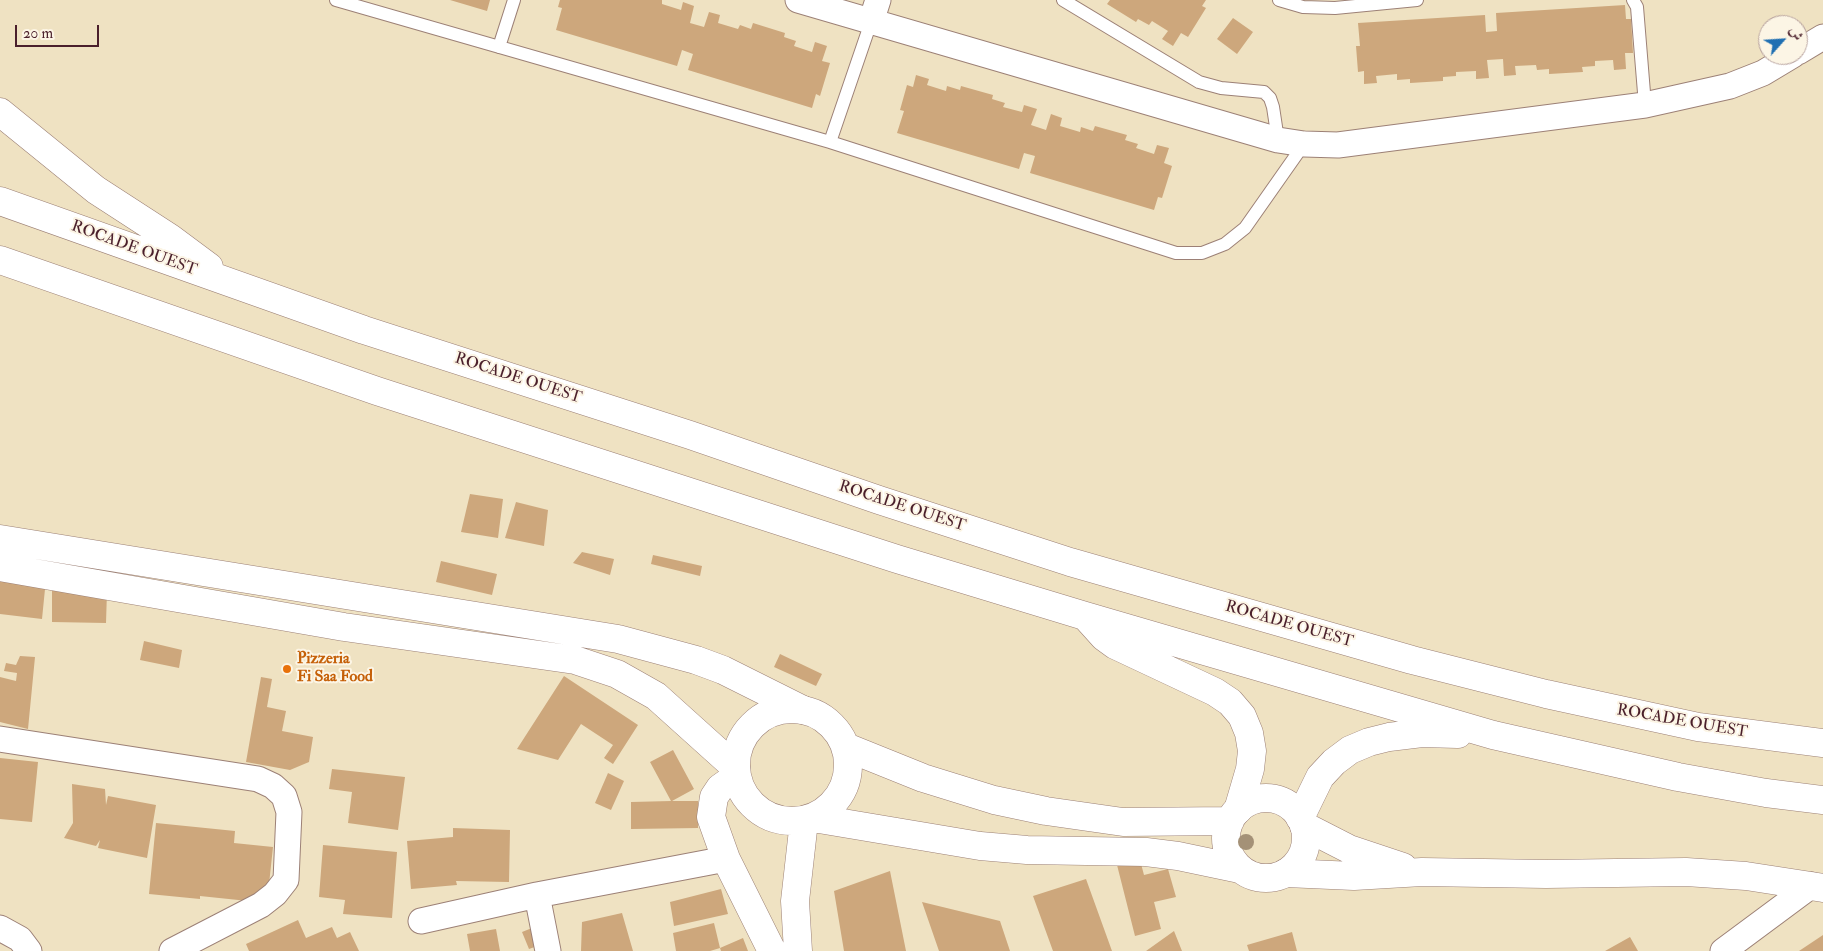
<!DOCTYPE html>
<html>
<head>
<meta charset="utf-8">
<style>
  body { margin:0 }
  #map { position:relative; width:1823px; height:951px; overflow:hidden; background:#efe2c2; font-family:"IM FELL Double Pica",Amiri,serif }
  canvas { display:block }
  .north { position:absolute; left:1758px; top:15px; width:50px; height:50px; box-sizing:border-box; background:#fcf5e5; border:1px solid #b59f9b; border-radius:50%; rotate:64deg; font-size:14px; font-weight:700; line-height:20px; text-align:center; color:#4a1f2b }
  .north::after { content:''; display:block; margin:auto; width:18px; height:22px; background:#1f6fb2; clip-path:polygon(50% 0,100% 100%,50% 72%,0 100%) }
  .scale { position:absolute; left:15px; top:25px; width:84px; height:22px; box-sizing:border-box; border:2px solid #4a1f2b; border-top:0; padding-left:6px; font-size:15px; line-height:18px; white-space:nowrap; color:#4a1f2b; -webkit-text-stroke:4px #fcf5e5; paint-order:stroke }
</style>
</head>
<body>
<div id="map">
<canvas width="1823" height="951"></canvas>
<div class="north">ش</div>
<div class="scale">20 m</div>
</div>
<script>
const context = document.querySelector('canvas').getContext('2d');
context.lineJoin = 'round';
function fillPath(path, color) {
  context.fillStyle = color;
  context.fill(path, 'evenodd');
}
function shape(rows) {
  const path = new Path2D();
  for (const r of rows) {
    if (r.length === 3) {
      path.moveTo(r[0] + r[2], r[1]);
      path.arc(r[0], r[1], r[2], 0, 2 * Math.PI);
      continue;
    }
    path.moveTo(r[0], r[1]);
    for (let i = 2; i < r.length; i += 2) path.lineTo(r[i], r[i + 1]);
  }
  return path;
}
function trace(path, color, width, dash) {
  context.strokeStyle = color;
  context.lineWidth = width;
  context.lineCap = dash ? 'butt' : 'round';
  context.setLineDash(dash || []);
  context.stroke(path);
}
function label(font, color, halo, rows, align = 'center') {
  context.font = font + ' "IM FELL Double Pica",serif';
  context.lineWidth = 4;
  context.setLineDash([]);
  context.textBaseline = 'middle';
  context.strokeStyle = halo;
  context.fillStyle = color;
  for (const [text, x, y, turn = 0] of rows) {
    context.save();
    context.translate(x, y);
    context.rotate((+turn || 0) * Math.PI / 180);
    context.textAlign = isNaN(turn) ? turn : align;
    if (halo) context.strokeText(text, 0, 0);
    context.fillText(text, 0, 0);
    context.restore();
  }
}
const building = shape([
  [450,0,490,0,487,11],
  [560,0,662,0,662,4,681,10,683,2,694,6,690,23,704,27,709,12,720,15,718,23,738,29,740,25,751,29,753,23,785,33,784,37,796,41,794,46,812,52,815,42,827,46,822,61,830,63,820,96,816,94,812,108,688,70,693,54,682,50,677,66,556,30,562,8,558,7],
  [1110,0,1206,0,1202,6,1206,8,1188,37,1181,33,1173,46,1162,39,1168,31,1152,21,1149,25,1138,19,1136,22,1107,4],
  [1625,5,1626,19,1631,19,1633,53,1625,53,1626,69,1614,70,1613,60,1595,61,1595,66,1582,67,1583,72,1549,74,1549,69,1537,70,1536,65,1515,66,1516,75,1504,76,1503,59,1487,60,1489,78,1476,79,1476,71,1456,72,1456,76,1443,77,1443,81,1410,83,1410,79,1397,80,1397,74,1376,76,1377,83,1364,84,1364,71,1358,72,1356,46,1360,46,1358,23,1485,15,1486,32,1497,31,1496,13],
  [1233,18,1253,32,1237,54,1217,39],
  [916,75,929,79,927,85,946,91,947,86,960,90,961,86,993,95,992,99,1005,103,1003,107,1022,112,1024,105,1037,109,1031,125,1046,130,1051,114,1062,118,1060,126,1080,132,1081,127,1093,131,1095,126,1127,135,1125,140,1138,144,1136,148,1154,154,1157,145,1169,148,1164,163,1172,166,1162,198,1158,197,1154,210,1030,173,1035,156,1024,153,1019,169,897,133,904,111,900,110,907,85,913,87],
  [470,494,503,499,498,538,461,532],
  [516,502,548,510,544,546,505,538],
  [582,552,614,559,610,575,573,563],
  [653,555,702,566,700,576,651,564],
  [441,561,497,574,492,595,436,582],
  [0,574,46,579,42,619,0,614],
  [52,590,107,591,106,623,52,622],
  [144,641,182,650,179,668,140,660],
  [780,654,822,674,816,686,774,667],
  [20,656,35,657,28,729,0,722,0,677,16,681,17,673,4,671,6,663,16,665],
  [564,676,638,725,613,764,604,758,613,745,581,724,558,760,517,749],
  [261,677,272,679,267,707,286,711,282,731,313,737,309,762,290,770,246,762],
  [673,750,694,789,672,801,698,801,698,828,631,829,631,802,671,801,650,762],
  [0,758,38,762,32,822,0,819],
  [332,769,405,777,398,830,348,823,352,792,329,789],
  [608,773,624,781,611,810,595,803],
  [72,784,105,789,106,805,108,796,156,805,147,858,98,848,100,840,96,846,64,838,73,823],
  [156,823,235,831,234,843,273,847,267,903,200,896,200,899,149,894],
  [453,828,510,830,509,882,456,881,457,885,411,889,407,841,453,837],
  [323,845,397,852,392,918,343,914,345,900,319,897],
  [1140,860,1144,875,1168,869,1176,897,1154,902,1161,929,1135,936,1117,865],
  [890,871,906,951,844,951,834,891],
  [1086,879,1112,951,1053,951,1033,896],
  [721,889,728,914,674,926,670,902],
  [922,902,1000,921,1010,951,939,951],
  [622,913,633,951,581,951,582,922],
  [298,920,306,938,332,927,337,938,350,932,359,951,249,951,246,944],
  [714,923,720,948,710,951,676,951,673,933],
  [537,926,543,944,529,949,522,932],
  [496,929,500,951,470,951,467,934],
  [1174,931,1182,951,1146,951],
  [1292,932,1297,951,1249,951,1247,945],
  [1823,935,1823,951,1799,951],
  [1630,937,1638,951,1605,951],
  [743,938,748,951,721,951,720,948]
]);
const service = shape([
  [336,0,830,142,1176,253,1202,253,1225,244,1245,228,1304,144],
  [1063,0,1199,82,1221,88,1264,92,1270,98,1273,107,1278,140],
  [1279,0,1303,7,1335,8,1417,0],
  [1633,0,1637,7,1645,105],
  [499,47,514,0],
  [830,142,871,22]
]);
const minor = shape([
  [798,0,1278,140,1304,144,1338,145,1645,105,1730,86,1763,73,1793,55],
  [871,22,878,0],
  [1798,52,1823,37],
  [0,739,258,779,273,786,284,796,289,812,286,880,275,894,261,905,172,951],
  [537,895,548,951],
  [421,921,537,895,726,859],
  [0,928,20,939,29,951],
  [1723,951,1812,885]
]);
const tertiary = shape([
  [0,539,618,639,696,660,723,670,803,710],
  [0,567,344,627,575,660,617,674,656,696,736,768],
  [1304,826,1349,849,1403,867],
  [1286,873,1354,876,1422,872,1546,874,1686,872,1746,876,1823,888]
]);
const secondary = shape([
  [792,765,56],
  [846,747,923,778,994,800,1046,811,1123,822,1230,821],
  [737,776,720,788,714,797,711,817,726,859,772,951],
  [1266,838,40],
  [813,818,980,846,1027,850,1146,852,1178,856,1240,869],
  [798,951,795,901,804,821]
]);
const trunk = shape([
  [0,112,96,190,170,238,209,267],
  [0,201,364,330,690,435,879,500,1070,562,1412,660,1546,694,1698,727,1823,743],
  [0,260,377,391,897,559,1085,616,1493,735,1678,777,1766,793,1823,800],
  [1086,617,1104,637,1115,645,1215,692,1230,702,1242,716,1249,733,1252,751,1250,769,1238,810],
  [1300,818,1320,777,1334,762,1350,750,1369,742,1389,737,1422,733,1458,734]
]);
const trees = [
  [1246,842]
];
const markers = [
  [287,669,5,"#e8710a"]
];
const streetNames = [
  ["ROCADE OUEST",134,249,20],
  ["ROCADE OUEST",518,379,18],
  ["ROCADE OUEST",902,507,18],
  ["ROCADE OUEST",1289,625,16],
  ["ROCADE OUEST",1682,722,10]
];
const foodNames = [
  ["Pizzeria",297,660],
  ["Fi Saa Food",297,678]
];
fillPath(building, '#cda77c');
trace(service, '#9c8076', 14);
trace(minor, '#9c8076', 27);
trace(tertiary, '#9c8076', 29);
trace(secondary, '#9c8076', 29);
trace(trunk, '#9c8076', 29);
trace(service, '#fff', 12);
trace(minor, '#fff', 25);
trace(tertiary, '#fff', 28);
trace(secondary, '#fff', 28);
trace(trunk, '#fff', 28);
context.fillStyle = '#a49177';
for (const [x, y] of trees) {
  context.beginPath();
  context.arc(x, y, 8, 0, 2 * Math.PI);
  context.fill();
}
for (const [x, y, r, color] of markers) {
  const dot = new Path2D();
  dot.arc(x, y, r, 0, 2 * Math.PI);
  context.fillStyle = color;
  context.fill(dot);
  trace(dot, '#fcf5e5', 2);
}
label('16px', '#4a1f2b', '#fcf5e5', streetNames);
label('bold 16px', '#c56008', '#fcf5e5', foodNames, 'left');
</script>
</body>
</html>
